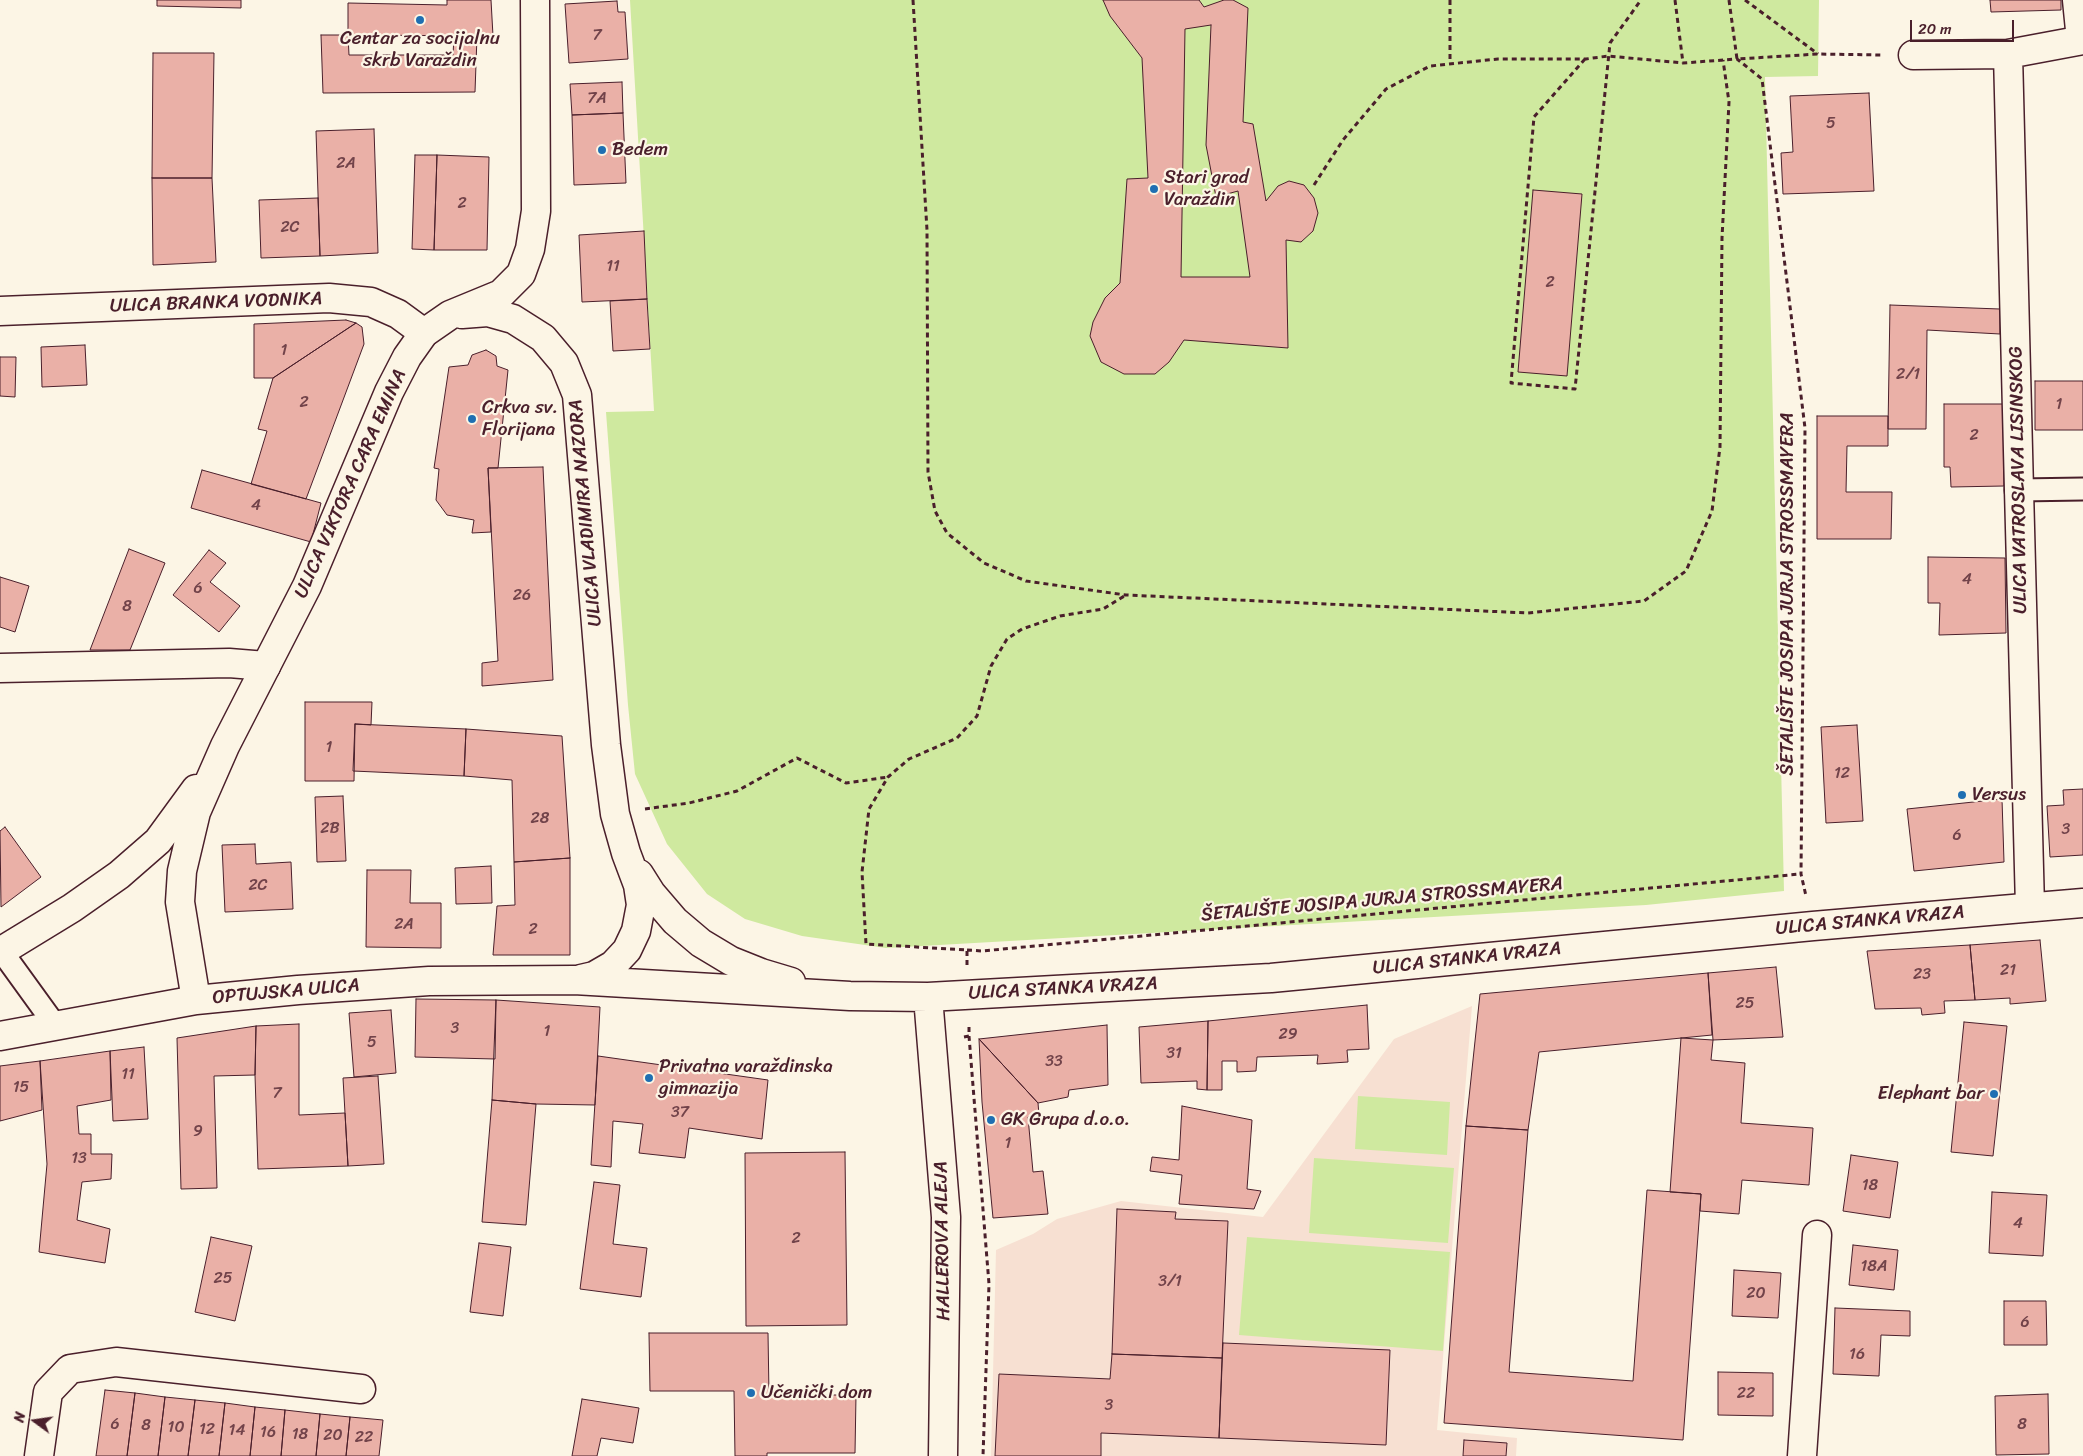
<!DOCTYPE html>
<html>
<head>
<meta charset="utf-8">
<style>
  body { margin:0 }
  #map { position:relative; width:2083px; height:1456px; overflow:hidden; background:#fcf5e5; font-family:Sriracha,sans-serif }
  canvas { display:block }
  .north { position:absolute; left:10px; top:1396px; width:50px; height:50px; -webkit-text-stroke:4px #fcf5e5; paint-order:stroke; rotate:284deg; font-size:14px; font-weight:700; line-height:20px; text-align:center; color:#4a1f2b }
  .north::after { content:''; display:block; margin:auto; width:18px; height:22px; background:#4a1f2b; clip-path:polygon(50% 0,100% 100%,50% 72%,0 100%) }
  .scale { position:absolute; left:1910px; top:20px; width:104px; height:22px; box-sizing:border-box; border:2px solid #4a1f2b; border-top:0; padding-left:6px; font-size:15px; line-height:18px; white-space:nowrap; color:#4a1f2b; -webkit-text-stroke:4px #fcf5e5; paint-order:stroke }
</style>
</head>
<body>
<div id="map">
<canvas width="2083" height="1456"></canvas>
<div class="north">N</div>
<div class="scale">20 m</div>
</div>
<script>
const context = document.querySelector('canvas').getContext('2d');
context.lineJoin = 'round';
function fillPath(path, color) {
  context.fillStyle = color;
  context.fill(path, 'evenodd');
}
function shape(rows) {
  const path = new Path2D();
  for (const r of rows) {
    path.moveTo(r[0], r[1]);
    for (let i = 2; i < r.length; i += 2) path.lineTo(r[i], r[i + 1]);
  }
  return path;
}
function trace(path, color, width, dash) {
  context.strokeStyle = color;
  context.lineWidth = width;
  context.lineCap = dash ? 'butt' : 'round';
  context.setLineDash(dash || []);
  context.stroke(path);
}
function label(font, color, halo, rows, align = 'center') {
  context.font = font + ' Sriracha,sans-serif';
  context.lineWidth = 4.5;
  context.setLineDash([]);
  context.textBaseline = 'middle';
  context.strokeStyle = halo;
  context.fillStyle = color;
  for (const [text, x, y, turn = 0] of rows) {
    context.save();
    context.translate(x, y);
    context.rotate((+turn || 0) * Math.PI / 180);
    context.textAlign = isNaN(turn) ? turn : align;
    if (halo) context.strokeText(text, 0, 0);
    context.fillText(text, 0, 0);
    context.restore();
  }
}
const built = shape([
  [1472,1006,1437,1430,1517,1438,1516,1456,991,1456,996,1250,1033,1234,1057,1219,1121,1201,1263,1217,1394,1039]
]);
const green = shape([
  [630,0,1819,0,1818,76,1765,77,1784,891,1646,905,886,948,802,936,745,919,707,894,667,844,635,774,628,705,606,412,654,411],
  [1358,1096,1450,1102,1447,1155,1355,1149],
  [1314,1158,1454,1168,1448,1243,1309,1233],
  [1247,1237,1450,1252,1443,1351,1239,1335]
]);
const building = shape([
  [157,0,241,0,241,8,157,6,157,0],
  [447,0,491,0,493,36,348,35,348,3,447,5,447,0],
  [1103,0,1199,0,1204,7,1224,0,1233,0,1248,8,1243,122,1253,124,1266,201,1278,186,1289,181,1304,185,1314,198,1318,213,1313,231,1301,242,1286,240,1288,348,1184,340,1169,362,1155,374,1124,374,1101,362,1090,336,1093,322,1105,298,1120,283,1127,179,1148,178,1142,58,1110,16,1103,0],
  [1211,25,1206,145,1216,197,1238,191,1250,277,1181,277,1185,29,1211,25],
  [1990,0,2061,0,2061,10,1991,12,1990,0],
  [617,1,618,12,625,12,628,59,569,63,565,4,617,1],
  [321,35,348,35,349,55,453,55,454,36,477,36,475,92,323,93,321,35],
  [153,53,214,53,212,178,152,178,153,53],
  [622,82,623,113,572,115,570,84,622,82],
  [1869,93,1874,191,1783,194,1781,153,1793,152,1790,96,1869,93],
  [623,113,626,183,574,185,572,115,623,113],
  [374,129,378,253,320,256,316,131,374,129],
  [415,155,437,155,434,250,412,249,415,155],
  [437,155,489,157,487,250,434,250,437,155],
  [152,178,212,178,216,262,153,265,152,178],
  [1533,190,1582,194,1567,376,1518,372,1533,190],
  [318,198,320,256,261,258,259,200,318,198],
  [644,231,647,299,582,302,579,235,644,231],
  [647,299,650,349,613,351,610,301,647,299],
  [1890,305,2000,309,2000,334,1927,330,1926,429,1888,429,1890,305],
  [346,320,356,323,273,378,254,378,254,324,346,320],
  [356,323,362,327,364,344,306,499,251,484,267,431,258,429,273,378,356,323],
  [85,345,87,385,42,387,41,347,85,345],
  [486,350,496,356,497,366,508,370,498,468,488,468,491,532,472,533,474,520,447,515,436,500,439,469,434,468,449,367,468,365,472,355,486,350],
  [0,357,16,357,15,397,0,396,0,357],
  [2035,381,2083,381,2083,430,2035,430,2035,381],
  [1944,404,2003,404,2004,486,1951,487,1950,467,1944,467,1944,404],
  [1817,416,1888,416,1888,446,1847,446,1846,492,1892,492,1891,539,1817,539,1817,416],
  [543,467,553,680,482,686,482,663,498,661,488,468,543,467],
  [202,470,321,503,311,542,191,508,202,470],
  [129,549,165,563,130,650,90,650,129,549],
  [209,550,226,563,210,582,240,606,219,632,173,595,209,550],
  [1928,557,2005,558,2006,633,1939,635,1940,603,1928,603,1928,557],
  [0,577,29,586,15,632,0,627,0,577],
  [305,702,372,702,371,725,355,724,354,781,305,781,305,702],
  [355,724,466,729,464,776,353,771,355,724],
  [1857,725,1863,821,1826,823,1821,727,1857,725],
  [466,729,562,736,570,858,514,862,512,780,464,776,466,729],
  [2083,789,2083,855,2050,857,2047,806,2064,805,2063,790,2083,789],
  [343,796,346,861,317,862,315,797,343,796],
  [2002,799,2004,862,1914,871,1907,809,2002,799],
  [5,827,41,877,1,907,0,831,5,827],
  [255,844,256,864,291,862,293,909,225,912,222,845,255,844],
  [570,858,570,955,493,955,497,906,515,905,514,862,570,858],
  [491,866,492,903,456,904,455,868,491,866],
  [367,870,411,870,410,903,441,903,441,948,366,947,367,870],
  [2040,940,2046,1001,2010,1004,2010,998,1975,1000,1970,945,2040,940],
  [1970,945,1975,1000,1944,1001,1945,1013,1922,1015,1921,1008,1875,1009,1867,951,1970,945],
  [1776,967,1783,1037,1713,1040,1708,973,1776,967],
  [1708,973,1712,1035,1539,1052,1528,1130,1466,1126,1480,994,1708,973],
  [416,999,496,1000,495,1059,415,1057,416,999],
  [496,1000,600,1007,595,1105,536,1104,492,1100,496,1000],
  [1367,1005,1369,1049,1347,1050,1348,1062,1317,1064,1318,1055,1257,1057,1256,1071,1237,1072,1237,1061,1222,1061,1222,1090,1207,1090,1208,1021,1367,1005],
  [391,1010,396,1073,354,1077,349,1013,391,1010],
  [1208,1021,1207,1090,1197,1089,1197,1081,1141,1083,1139,1027,1208,1021],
  [1964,1022,2007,1026,1993,1156,1951,1152,1964,1022],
  [299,1024,299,1115,345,1113,348,1166,258,1169,255,1075,256,1026,299,1024],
  [1107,1025,1108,1085,1069,1090,1068,1097,1038,1103,979,1039,1107,1025],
  [256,1026,255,1075,214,1076,217,1188,181,1189,177,1038,256,1026],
  [1681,1038,1713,1040,1711,1060,1745,1063,1741,1123,1813,1128,1809,1185,1742,1180,1739,1214,1700,1211,1701,1194,1670,1192,1681,1038],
  [979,1039,1038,1103,1039,1115,1028,1117,1033,1172,1043,1171,1048,1214,993,1218,982,1102,979,1039],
  [144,1047,148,1119,113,1121,110,1051,144,1047],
  [110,1051,111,1100,77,1106,79,1134,91,1134,91,1154,112,1154,111,1179,82,1182,77,1220,110,1229,105,1263,39,1252,47,1164,40,1061,110,1051],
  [598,1056,768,1080,762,1139,689,1128,685,1158,639,1153,643,1124,613,1121,611,1167,591,1165,598,1056],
  [40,1061,42,1110,0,1121,0,1066,40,1061],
  [378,1076,384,1164,348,1166,343,1078,378,1076],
  [492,1100,536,1104,526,1225,482,1222,492,1100],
  [1182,1106,1252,1120,1247,1189,1261,1191,1254,1209,1179,1204,1182,1175,1150,1171,1152,1157,1179,1160,1182,1106],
  [1466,1126,1528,1130,1509,1372,1633,1381,1647,1190,1701,1194,1683,1440,1444,1423,1466,1126],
  [845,1152,847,1325,746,1326,745,1153,845,1152],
  [1851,1155,1898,1162,1890,1218,1843,1211,1851,1155],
  [594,1182,620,1185,613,1244,647,1248,641,1297,580,1289,594,1182],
  [1992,1192,2047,1195,2043,1256,1989,1253,1992,1192],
  [1117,1209,1176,1212,1175,1219,1228,1221,1222,1358,1112,1354,1117,1209],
  [211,1237,252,1246,235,1321,195,1312,211,1237],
  [479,1243,511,1247,503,1316,470,1312,479,1243],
  [1853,1245,1898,1250,1894,1290,1849,1285,1853,1245],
  [1734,1270,1781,1273,1778,1318,1732,1316,1734,1270],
  [2004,1301,2046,1301,2047,1345,2004,1345,2004,1301],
  [1835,1308,1910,1311,1910,1336,1881,1335,1879,1376,1833,1374,1835,1308],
  [649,1333,768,1333,769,1395,856,1395,855,1453,767,1453,767,1456,735,1456,734,1391,650,1391,649,1333],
  [1223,1343,1390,1350,1386,1445,1219,1438,1223,1343],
  [1112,1354,1222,1358,1219,1438,1101,1433,1101,1456,995,1456,999,1374,1110,1379,1112,1354],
  [1718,1372,1773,1373,1773,1416,1718,1415,1718,1372],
  [105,1390,135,1393,127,1456,96,1456,105,1390],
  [135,1393,165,1397,158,1456,127,1456,135,1393],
  [2048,1394,2049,1454,1996,1455,1995,1396,2048,1394],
  [165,1397,195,1400,188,1456,158,1456,165,1397],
  [582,1399,639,1408,633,1443,601,1438,597,1456,572,1456,582,1399],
  [195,1400,225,1403,219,1456,188,1456,195,1400],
  [225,1403,255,1407,250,1456,219,1456,225,1403],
  [255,1407,285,1410,281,1456,250,1456,255,1407],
  [285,1410,320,1414,316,1456,281,1456,285,1410],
  [320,1414,350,1417,346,1456,316,1456,320,1414],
  [350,1417,383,1420,379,1456,346,1456,350,1417],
  [1464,1440,1507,1443,1506,1456,1463,1456,1464,1440]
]);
const path = shape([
  [913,0,927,230,928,472,935,511,947,533,984,563,1026,581,1126,595,1528,613,1644,601,1686,571,1712,511,1720,447,1722,238,1729,102,1723,60],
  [1450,0,1450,62],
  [1675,0,1683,63],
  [1729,0,1737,59,1818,54,1883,55],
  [1745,0,1818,54],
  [1585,59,1534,117,1511,383,1575,389,1610,43,1641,0],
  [1314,185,1343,140,1386,89,1430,66,1498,59,1586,59,1608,56,1683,63,1737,59,1762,79,1805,428,1801,874,1806,896],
  [645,809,689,803,737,791,797,758,846,783,888,777],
  [967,950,982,951,1800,874],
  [967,965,967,950,866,944,862,872,869,809,888,777,909,759,957,738,977,716,991,666,1007,639,1022,629,1060,616,1103,609,1126,595],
  [969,1036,989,1284,983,1456],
  [964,1037,969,1036,969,1026]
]);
const service = shape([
  [2019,490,2083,489],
  [0,949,55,1025]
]);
const pedestrian = shape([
  [2077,0,2081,40],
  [2008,54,2019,490],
  [1913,55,2008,54,2083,40]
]);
const minor = shape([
  [0,311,329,298,371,302,398,314,424,333],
  [2019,490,2030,907],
  [0,668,229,663,266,666],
  [39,1456,48,1392,70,1369,116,1362,361,1389],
  [1802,1456,1817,1235]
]);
const secondary = shape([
  [462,314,488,312,513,319,543,338,564,363,577,395,606,745,615,814,626,853,638,885,641,905,636,931,627,950,613,965,594,976,581,979],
  [639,874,651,893,675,921,701,943,731,961,761,973,791,982],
  [0,952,72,908,119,875,158,841,196,789],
  [928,997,946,1217,943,1456],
  [196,1000,180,902,182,871,196,812,225,746,307,586,389,392,407,357,424,333,450,315,501,294,521,274,530,249,536,211,535,0],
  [0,1036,196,1000,298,990,429,981,574,980,850,996,928,997,1271,978,1813,926,2083,903]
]);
const markers = [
  [420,20,5,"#1f6fb2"],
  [602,150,5,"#1f6fb2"],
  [1154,189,5,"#1f6fb2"],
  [472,419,5,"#1f6fb2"],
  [1962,795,5,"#1f6fb2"],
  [649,1078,5,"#1f6fb2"],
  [1994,1094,5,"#1f6fb2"],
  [991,1120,5,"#1f6fb2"],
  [751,1393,5,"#1f6fb2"]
];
const numberNames = [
  ["7",597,36],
  ["7A",597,99],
  ["5",1831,124],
  ["2A",346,164],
  ["2",462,204],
  ["2C",290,228],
  ["11",613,267],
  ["2",1550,283],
  ["1",284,351],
  ["2/1",1908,375],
  ["2",304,403],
  ["1",2059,405],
  ["2",1974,436],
  ["4",256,506],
  ["4",1967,580],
  ["6",198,589],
  ["26",522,596],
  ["8",127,607],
  ["1",329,748],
  ["12",1842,774],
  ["28",540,819],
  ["2B",330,829],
  ["3",2066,830],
  ["6",1957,836],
  ["2C",258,886],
  ["2A",404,925],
  ["2",533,930],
  ["21",2008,971],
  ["23",1922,975],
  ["25",1745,1004],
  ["3",455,1029],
  ["1",547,1032],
  ["29",1288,1035],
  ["5",372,1043],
  ["31",1174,1054],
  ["33",1054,1062],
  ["11",128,1075],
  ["15",21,1088],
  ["7",277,1094],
  ["37",680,1113],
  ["9",198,1132],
  ["1",1008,1144],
  ["13",79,1159],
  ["18",1870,1186],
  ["4",2018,1224],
  ["2",796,1239],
  ["18A",1874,1267],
  ["25",223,1279],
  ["3/1",1170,1282],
  ["20",1756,1294],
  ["6",2025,1323],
  ["16",1857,1355],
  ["22",1746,1394],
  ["3",1109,1406],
  ["6",115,1425],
  ["8",2022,1425],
  ["8",146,1426],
  ["10",176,1428],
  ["12",207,1430],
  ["14",237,1431],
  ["16",268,1433],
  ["18",300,1435],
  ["20",333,1436],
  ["22",364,1438]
];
const poiNames = [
  ["Centar za socijalnu",420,39,"center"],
  ["skrb Varaždin",420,61,"center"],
  ["Bedem",612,150],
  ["Stari grad",1164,178],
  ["Varaždin",1164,200],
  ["Crkva sv.",482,408],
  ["Florijana",482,430],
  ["Versus",1972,795],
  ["Privatna varaždinska",659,1067],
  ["gimnazija",659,1089],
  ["Elephant bar",1984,1094,"right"],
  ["GK Grupa d.o.o.",1001,1120],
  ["Učenički dom",761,1393]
];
const streetNames = [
  ["ULICA BRANKA VODNIKA",216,303,-2],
  ["ULICA VATROSLAVA LISINSKOG",2019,480,-91],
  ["ULICA VIKTORA CARA EMINA",351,484,-66],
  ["ULICA VLADIMIRA NAZORA",586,513,-95],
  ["ŠETALIŠTE JOSIPA JURJA STROSSMAYERA",1788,594,-90],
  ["ŠETALIŠTE JOSIPA JURJA STROSSMAYERA",1382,900,-5],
  ["ULICA STANKA VRAZA",1870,921,-5],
  ["ULICA STANKA VRAZA",1467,959,-6],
  ["ULICA STANKA VRAZA",1063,989,-3],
  ["OPTUJSKA ULICA",286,992,-5],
  ["HALLEROVA ALEJA",943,1241,-91]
];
fillPath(built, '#f7e0d2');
fillPath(green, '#cfe99f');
fillPath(building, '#eab0a7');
trace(building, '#4a1f2b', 1);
trace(service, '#4a1f2b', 25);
trace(pedestrian, '#4a1f2b', 31);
trace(minor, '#4a1f2b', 31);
trace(secondary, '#4a1f2b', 31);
trace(path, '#4a1f2b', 3, [5, 4]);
trace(service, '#fcf5e5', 21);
trace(pedestrian, '#fcf5e5', 28);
trace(minor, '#fcf5e5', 28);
trace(secondary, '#fcf5e5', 28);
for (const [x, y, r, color] of markers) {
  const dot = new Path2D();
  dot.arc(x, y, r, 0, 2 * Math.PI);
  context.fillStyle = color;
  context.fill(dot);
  trace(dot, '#fcf5e5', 2);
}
label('16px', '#72434a', null, numberNames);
label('19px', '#4a1f2b', '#fcf5e5', poiNames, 'left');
label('19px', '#4a1f2b', '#fcf5e5', streetNames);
</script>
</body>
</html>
